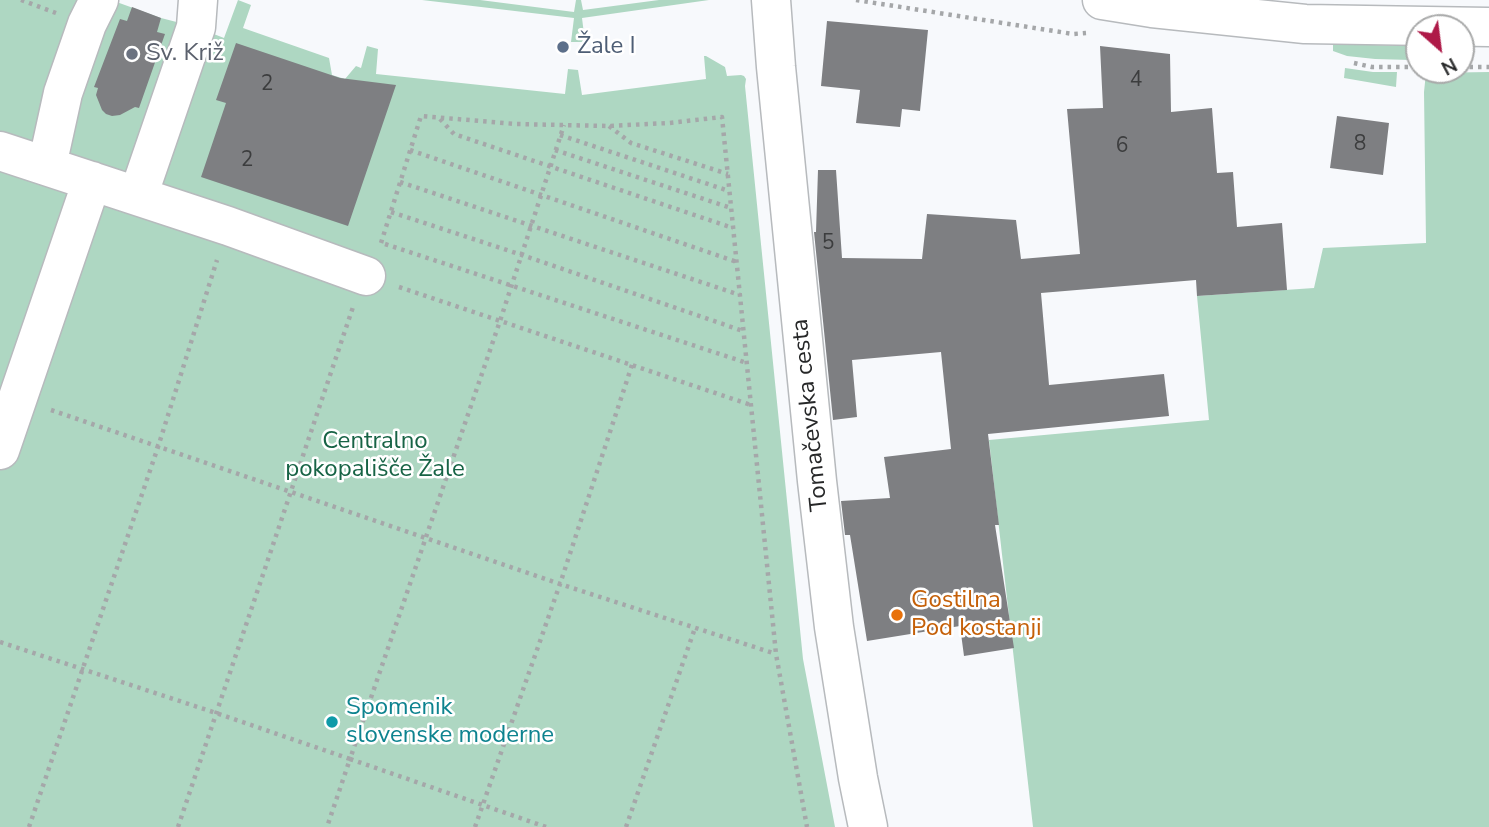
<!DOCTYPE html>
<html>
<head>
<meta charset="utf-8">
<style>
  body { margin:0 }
  #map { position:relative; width:1489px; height:827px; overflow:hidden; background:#f7f9fc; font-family:"Nunito Sans",sans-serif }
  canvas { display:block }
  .north { position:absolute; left:1405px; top:14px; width:70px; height:70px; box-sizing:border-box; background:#fff; border:2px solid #a8a9a9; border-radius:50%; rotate:152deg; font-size:19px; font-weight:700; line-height:28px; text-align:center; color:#262728 }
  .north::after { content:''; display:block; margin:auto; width:24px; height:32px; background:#ae1a48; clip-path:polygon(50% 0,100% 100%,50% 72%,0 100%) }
</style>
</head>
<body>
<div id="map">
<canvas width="1489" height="827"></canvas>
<div class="north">N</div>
</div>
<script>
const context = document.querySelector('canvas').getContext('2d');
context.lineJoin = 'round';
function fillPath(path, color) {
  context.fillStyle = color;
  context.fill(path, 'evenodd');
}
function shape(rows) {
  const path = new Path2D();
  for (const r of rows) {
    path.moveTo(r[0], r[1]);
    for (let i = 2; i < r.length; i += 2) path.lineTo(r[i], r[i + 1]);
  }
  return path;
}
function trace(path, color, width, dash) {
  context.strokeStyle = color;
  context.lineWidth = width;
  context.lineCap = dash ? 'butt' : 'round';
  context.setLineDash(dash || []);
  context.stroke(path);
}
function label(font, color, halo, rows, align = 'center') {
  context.font = font + ' "Nunito Sans",sans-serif';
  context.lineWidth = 5;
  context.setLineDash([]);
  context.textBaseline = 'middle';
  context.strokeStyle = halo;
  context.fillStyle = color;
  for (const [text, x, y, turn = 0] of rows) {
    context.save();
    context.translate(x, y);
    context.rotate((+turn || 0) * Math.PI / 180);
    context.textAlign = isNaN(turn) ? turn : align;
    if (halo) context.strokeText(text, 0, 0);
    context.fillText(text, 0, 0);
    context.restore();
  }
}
const green = shape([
  [0,0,111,0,161,18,196,27,224,38,238,0,251,5,243,28,329,58,332,75,345,79,356,66,361,68,367,46,378,49,376,74,565,94,568,69,578,70,582,95,706,79,704,56,706,56,725,67,727,76,741,75,744,76,746,79,745,86,803,659,835,827,0,827],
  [422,0,480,0,574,12,576,0,581,0,583,10,659,0,709,0,582,18,585,42,571,42,574,18],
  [1333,44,1412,46,1411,60,1375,59,1347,56,1333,51],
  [1345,68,1373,72,1397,72,1396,87,1344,78],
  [1489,72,1489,827,1033,827,989,440,1209,420,1197,296,1314,288,1323,248,1426,243,1424,92,1426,73]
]);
const building = shape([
  [132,7,161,18,157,32,165,34,139,108,135,107,120,115,112,116,106,114,102,110,96,95,98,88,94,87,120,19,127,21],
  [827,21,928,30,920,111,902,109,900,127,856,123,860,90,821,86],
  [236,43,340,78,396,85,348,226,201,177,226,103,216,100],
  [1100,46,1170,54,1171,112,1212,108,1217,173,1233,172,1237,227,1282,223,1287,290,1197,296,1196,280,1041,293,1049,385,1164,374,1169,416,988,434,999,525,995,525,1014,648,964,656,960,626,867,641,850,535,845,535,841,501,890,498,884,457,951,449,941,352,852,360,857,417,833,420,814,232,816,232,818,170,836,170,842,258,922,259,927,214,1016,220,1021,259,1080,254,1067,109,1103,108],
  [1337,116,1389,123,1383,175,1330,168]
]);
const path = shape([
  [21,0,56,13],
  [856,0,1073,34,1086,33],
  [1354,63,1372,67,1419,67],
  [1461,67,1489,67],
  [440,119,454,134,733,228],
  [609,126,631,143,728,174],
  [560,135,729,191],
  [410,150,737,262],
  [555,150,731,208],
  [400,182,740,295],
  [391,212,522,255,743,331],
  [381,243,421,116,516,124,608,126,669,123,722,117,776,654,807,827],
  [385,244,747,363],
  [399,287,751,405],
  [51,410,560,584,776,654],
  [0,642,216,713,350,759,327,827],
  [29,827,158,447,217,260],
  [178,827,353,307],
  [475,827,560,584,632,365],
  [546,827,350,759,500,321,564,125],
  [626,827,695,628]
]);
const minor = shape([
  [771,0,776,67,817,481,834,627,858,778,868,827],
  [1102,0,1152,8,1305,24,1489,27],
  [0,151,228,226,366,276],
  [47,166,63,93,87,24,99,0],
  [138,196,196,27,198,0],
  [0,450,92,181]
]);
const markers = [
  [563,47,7,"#5c6f8a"],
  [132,54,7,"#6b7280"],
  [897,615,7,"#e8710a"],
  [332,722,7,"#0f9aa8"]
];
const numberNames = [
  ["4",1136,81],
  ["2",267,85],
  ["8",1360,145],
  ["6",1122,147],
  ["2",247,161],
  ["5",828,244]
];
const serviceNames = [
  ["Žale I",577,47]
];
const worshipNames = [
  ["Sv. Križ",146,54]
];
const streetNames = [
  ["Tomačevska cesta",811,415,-96]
];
const parkNames = [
  ["Centralno",375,442],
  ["pokopališče Žale",375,470]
];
const foodNames = [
  ["Gostilna",911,601],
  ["Pod kostanji",911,629]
];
const cultureNames = [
  ["Spomenik",346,708],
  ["slovenske moderne",346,736]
];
fillPath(green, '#aed7c2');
fillPath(building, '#7e7f82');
trace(minor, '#b7babd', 41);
trace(path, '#a5a7a9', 4.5, [3.5, 5]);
trace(minor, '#fff', 38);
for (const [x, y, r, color] of markers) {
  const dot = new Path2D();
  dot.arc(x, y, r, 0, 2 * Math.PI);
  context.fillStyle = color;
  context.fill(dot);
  trace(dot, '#fff', 2.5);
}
label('21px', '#3c3d3e', null, numberNames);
label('24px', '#4e5e75', '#fff', serviceNames, 'left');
label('24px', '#5b616d', '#fff', worshipNames, 'left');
label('24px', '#262728', '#fff', streetNames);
label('24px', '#176345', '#fff', parkNames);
label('24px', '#c56008', '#fff', foodNames, 'left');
label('24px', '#0d838f', '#fff', cultureNames, 'left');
</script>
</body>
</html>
